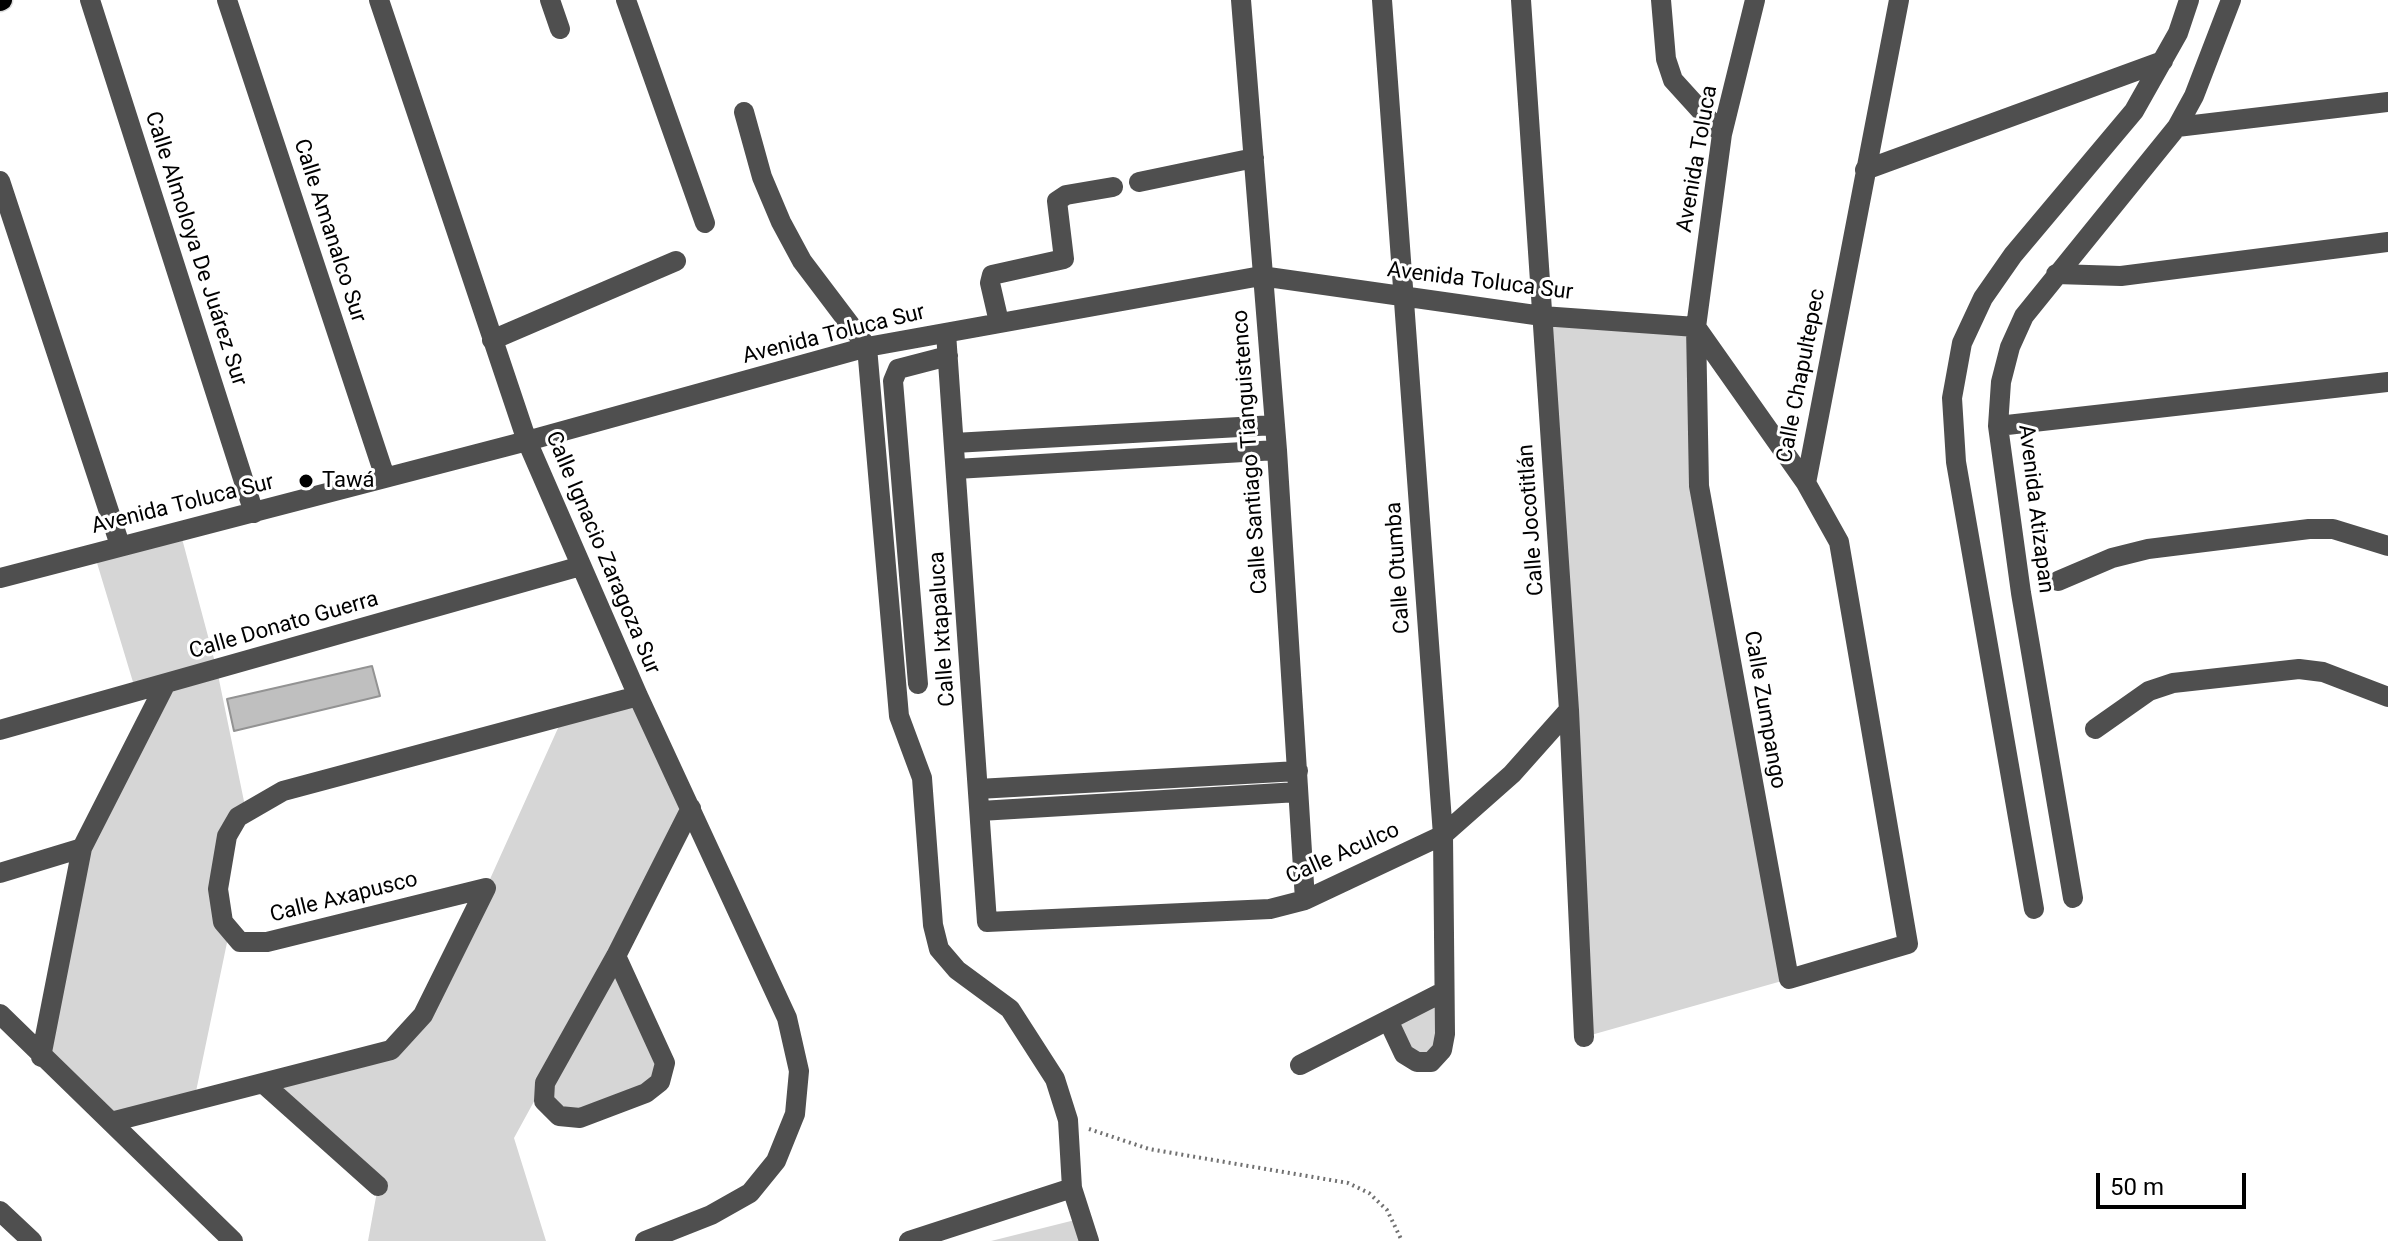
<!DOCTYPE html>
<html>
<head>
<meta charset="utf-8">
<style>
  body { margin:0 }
  #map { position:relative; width:2388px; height:1241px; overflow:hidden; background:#fff; font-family:Roboto,sans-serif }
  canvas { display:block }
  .scale { position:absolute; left:2096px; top:1173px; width:150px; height:36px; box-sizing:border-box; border:4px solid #000; border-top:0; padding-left:10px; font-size:24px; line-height:28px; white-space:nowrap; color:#000; -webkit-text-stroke:6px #fff; paint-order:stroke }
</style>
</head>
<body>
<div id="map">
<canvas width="2388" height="1241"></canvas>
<div class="scale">50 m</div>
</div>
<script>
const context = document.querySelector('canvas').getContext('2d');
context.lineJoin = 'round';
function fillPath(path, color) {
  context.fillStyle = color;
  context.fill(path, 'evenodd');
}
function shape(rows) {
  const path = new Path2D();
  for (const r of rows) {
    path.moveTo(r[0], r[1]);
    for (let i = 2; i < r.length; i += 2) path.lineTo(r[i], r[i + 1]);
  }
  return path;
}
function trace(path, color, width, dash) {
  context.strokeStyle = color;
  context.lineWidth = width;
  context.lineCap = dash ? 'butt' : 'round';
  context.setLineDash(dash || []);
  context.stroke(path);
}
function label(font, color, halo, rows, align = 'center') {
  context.font = font + ' Roboto,sans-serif';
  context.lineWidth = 6;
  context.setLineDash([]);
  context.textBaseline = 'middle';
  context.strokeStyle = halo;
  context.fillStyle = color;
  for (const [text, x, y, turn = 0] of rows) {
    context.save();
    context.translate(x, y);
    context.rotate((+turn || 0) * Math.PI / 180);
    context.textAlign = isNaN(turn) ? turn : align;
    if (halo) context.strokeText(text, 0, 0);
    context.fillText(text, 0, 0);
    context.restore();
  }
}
const green = shape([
  [1542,316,1696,327,1699,486,1789,979,1584,1037],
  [180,531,217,670,246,811,220,862,229,933,194,1101,111,1122,41,1057,82,848,165,686,136,692,94,553],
  [638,696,691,808,616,956,658,1046,660,1082,559,1116,543,1085,514,1138,546,1241,368,1241,378,1186,265,1085,409,1034,486,888,563,717],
  [1443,992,1445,1034,1417,1062,1388,1020],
  [1075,1220,1082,1241,991,1241]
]);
const building = shape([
  [372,666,380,696,234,731,227,699,372,666]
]);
const path = shape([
  [1089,1129,1149,1149,1348,1183,1369,1193,1387,1210,1402,1241]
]);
const minor = shape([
  [90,0,254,513],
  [227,0,385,477],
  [379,0,527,441,638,696,787,1018,799,1071,795,1114,776,1161,750,1193,711,1215,645,1241],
  [550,0,560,29],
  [626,0,705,223],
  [1241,0,1277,450,1305,900],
  [1382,0,1443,835,1445,1034,1442,1050,1431,1062,1417,1062,1404,1054,1388,1020],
  [1521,0,1569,710,1584,1037],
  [1661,0,1666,59,1673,80,1722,134],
  [744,112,762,177,781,222,802,261,867,347,899,716,922,778,933,925,939,949,957,970,1010,1009,1055,1079,1068,1120,1072,1188,1089,1241],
  [2177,127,2388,102],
  [1865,170,2163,61],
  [0,181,120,545],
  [1139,182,1254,158],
  [2056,274,2121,276,2388,242],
  [999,322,990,283,992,275,1064,259,1057,201,1066,195,1113,187],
  [1696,327,1806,483,1839,542,1908,944,1789,979,1699,486,1696,327,1722,134,1755,0],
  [946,333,987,922,1270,909,1305,900,1443,835,1512,774,1569,710],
  [492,340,676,261],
  [1998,426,2388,382],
  [954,443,1275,425],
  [956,469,1277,450],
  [1806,483,1899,0],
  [0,578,527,441,867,347,1261,276,1542,316,1696,327],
  [2058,581,2112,558,2148,549,2309,529,2333,529,2388,546],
  [918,684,893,381,898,369,948,356],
  [2095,729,2149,691,2173,683,2299,669,2323,672,2388,697],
  [0,730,581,566],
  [978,789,1298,771],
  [980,811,1298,792],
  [0,873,82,848],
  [2073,898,2021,593,1998,426,2001,382,2010,347,2024,316,2177,127,2194,96,2231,0],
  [2034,909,1956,462,1952,398,1962,343,1983,298,2013,255,2134,111,2178,33,2189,0],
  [616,956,665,1063,660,1082,646,1093,580,1118,559,1116,544,1101,545,1083,616,956,691,808],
  [0,1014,233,1241],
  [41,1057,82,848,165,685],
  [1300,1065,1443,992],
  [265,1085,378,1186],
  [111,1122,391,1050,423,1015,486,888,267,942,240,942,223,922,218,889,227,836,238,817,283,791,638,696],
  [0,1211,32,1241],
  [909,1241,1072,1188]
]);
const major = shape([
  [0,1,2,0]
]);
const markers = [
  [306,481,8,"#000"]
];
const streetNames = [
  ["Avenida Toluca",1698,159,-80],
  ["Calle Amanalco Sur",329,231,72],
  ["Calle Almoloya De Juárez Sur",195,249,72],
  ["Avenida Toluca Sur",1480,282,7],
  ["Avenida Toluca Sur",834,335,-14],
  ["Calle Chapultepec",1802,376,-79],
  ["Calle Santiago Tianguistenco",1251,452,-94],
  ["Avenida Toluca Sur",183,505,-14],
  ["Avenida Atizapan",2035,509,83],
  ["Calle Jocotitlán",1532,520,-94],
  ["Calle Ignacio Zaragoza Sur",602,553,67],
  ["Calle Otumba",1399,568,-94],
  ["Calle Donato Guerra",284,626,-16],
  ["Calle Ixtapaluca",943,629,-94],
  ["Calle Zumpango",1764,710,80],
  ["Calle Aculco",1343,854,-24],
  ["Calle Axapusco",344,898,-14]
];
const poiNames = [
  ["Tawá",322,481]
];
fillPath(green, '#d6d6d6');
fillPath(building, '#bfbfbf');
trace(building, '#939393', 2);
trace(major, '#dbdbdb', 23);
trace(path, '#717171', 4, [2, 4]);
trace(minor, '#4f4f4f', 20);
trace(major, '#000', 20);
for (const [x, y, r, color] of markers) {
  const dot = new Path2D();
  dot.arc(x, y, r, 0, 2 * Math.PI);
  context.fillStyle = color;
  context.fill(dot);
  trace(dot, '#fff', 3);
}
label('22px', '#000', '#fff', streetNames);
label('22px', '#000', '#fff', poiNames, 'left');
</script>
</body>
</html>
